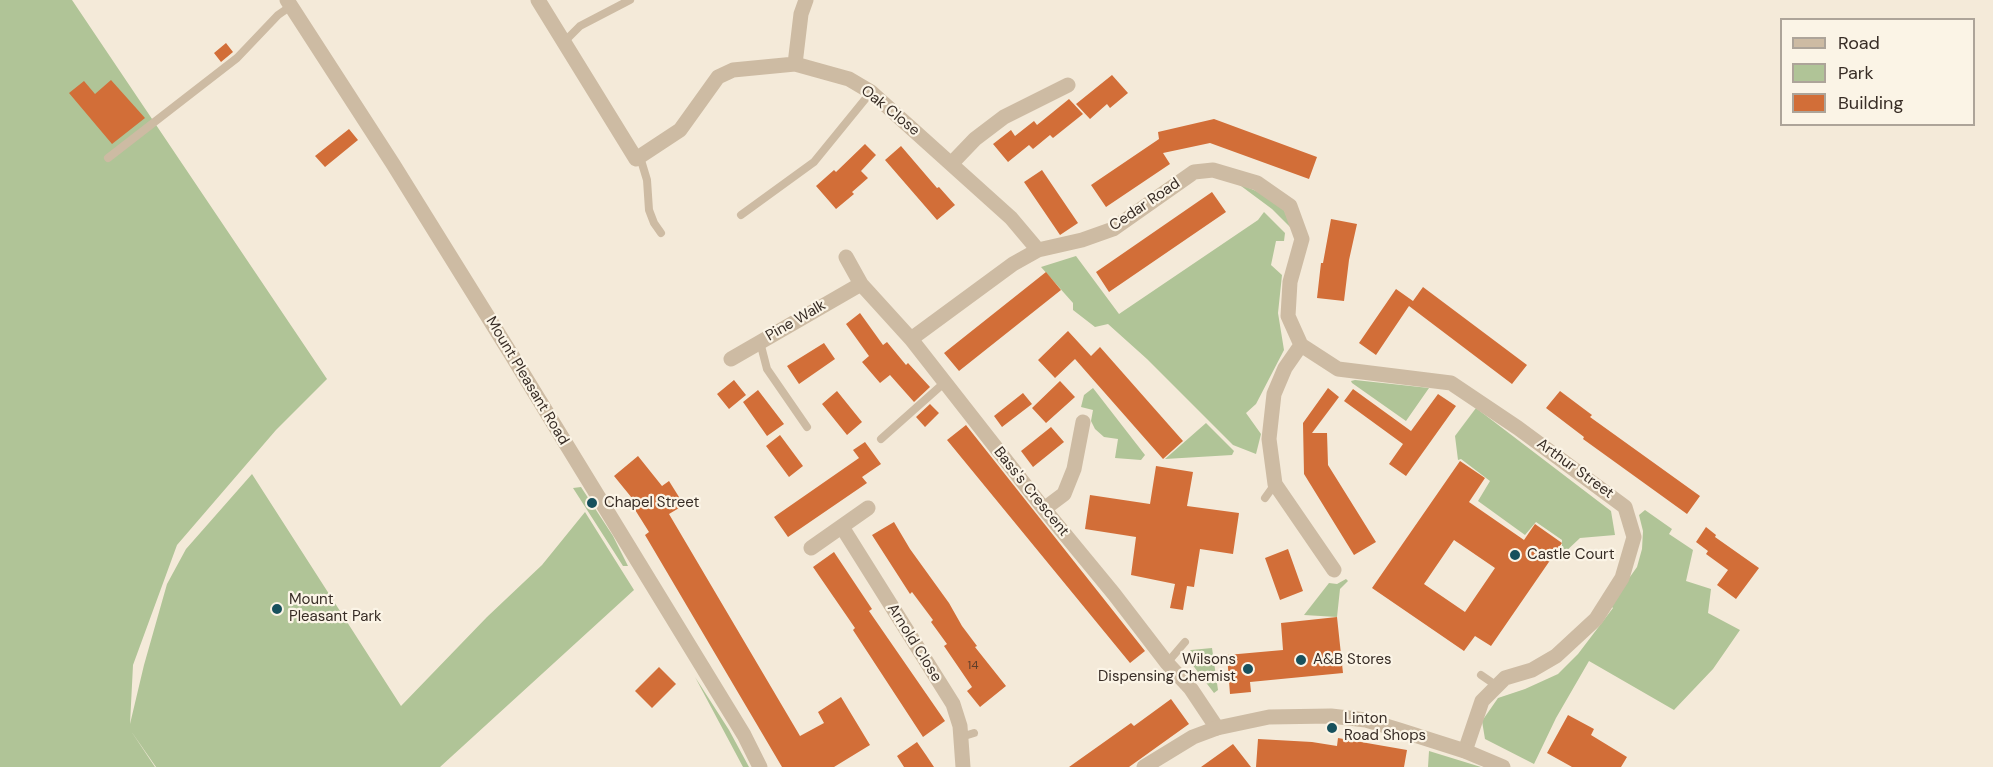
<!DOCTYPE html>
<html>
<head>
<meta charset="utf-8">
<style>
  body { margin:0 }
  #map { position:relative; width:1993px; height:767px; overflow:hidden; background:#f4ead9; font-family:"DM Sans",sans-serif }
  canvas { display:block }
  .legend { position:absolute; left:1780px; top:18px; width:195px; height:108px; box-sizing:border-box; background:#fbf4e6; border:2px solid #ada499; margin:0; padding:8px 10px; list-style:none; font-size:18px; color:#382d26 }
  .legend li { display:flex; align-items:center; gap:12px; height:30px }
  .legend b { width:30px; border:2px solid #ada499 }
</style>
</head>
<body>
<div id="map">
<canvas width="1993" height="767"></canvas>
<ul class="legend">
<li><b style="height:8px;background:#cdbba3"></b>Road</li>
<li><b style="height:16px;background:#b0c497"></b>Park</li>
<li><b style="height:16px;background:#d26e38"></b>Building</li>
</ul>
</div>
<script>
const context = document.querySelector('canvas').getContext('2d');
context.lineJoin = 'round';
function fillPath(path, color) {
  context.fillStyle = color;
  context.fill(path, 'evenodd');
}
function shape(rows) {
  const path = new Path2D();
  for (const r of rows) {
    path.moveTo(r[0], r[1]);
    for (let i = 2; i < r.length; i += 2) path.lineTo(r[i], r[i + 1]);
  }
  return path;
}
function trace(path, color, width, dash) {
  context.strokeStyle = color;
  context.lineWidth = width;
  context.lineCap = dash ? 'butt' : 'round';
  context.setLineDash(dash || []);
  context.stroke(path);
}
function label(font, color, halo, rows, align = 'center') {
  context.font = font + ' "DM Sans",sans-serif';
  context.lineWidth = 4.5;
  context.setLineDash([]);
  context.textBaseline = 'middle';
  context.strokeStyle = halo;
  context.fillStyle = color;
  for (const [text, x, y, turn = 0] of rows) {
    context.save();
    context.translate(x, y);
    context.rotate((+turn || 0) * Math.PI / 180);
    context.textAlign = isNaN(turn) ? turn : align;
    if (halo) context.strokeText(text, 0, 0);
    context.fillText(text, 0, 0);
    context.restore();
  }
}
const green = shape([
  [0,0,72,0,327,379,276,430,177,545,133,665,130,724,144,665,167,584,186,549,252,474,401,706,487,617,542,565,585,512,634,590,440,767,156,767,131,731,155,767,0,767],
  [1237,183,1261,193,1284,210,1293,230,1272,209],
  [1264,212,1285,233,1284,241,1276,241,1271,265,1282,275,1278,313,1284,350,1256,404,1246,413,1261,434,1256,454,1233,445,1147,359,1108,324,1095,327,1073,310,1073,303,1041,267,1076,256,1119,314,1258,220],
  [1355,380,1429,388,1406,421,1352,383,1351,381],
  [1093,388,1145,455,1141,460,1115,458,1118,439,1104,437,1095,429,1091,421,1093,410,1081,407,1084,395],
  [1476,408,1611,511,1615,535,1580,538,1562,555,1562,540,1536,522,1525,535,1478,501,1490,481,1461,459,1458,460,1455,436],
  [1206,423,1234,451,1232,455,1165,459],
  [581,487,613,536,628,566,623,566,573,488],
  [1645,510,1672,529,1669,534,1693,550,1686,581,1711,589,1708,613,1740,630,1713,669,1674,710,1589,661,1556,718,1534,764,1485,739,1482,721,1498,698,1525,689,1558,674,1578,654,1613,608,1610,605,1637,567,1642,549,1643,531,1639,515],
  [1346,579,1348,581,1340,589,1337,617,1304,615,1329,583,1337,584],
  [1212,648,1218,690,1214,693,1185,655,1191,650],
  [695,677,729,730,749,767,743,767],
  [1429,751,1481,767,1428,767]
]);
const building = shape([
  [226,43,233,52,221,62,214,53],
  [1112,75,1128,93,1110,108,1107,104,1090,119,1076,104],
  [111,80,145,118,112,144,69,93,84,81,95,94],
  [1069,99,1083,114,1053,138,1050,135,1033,149,1029,145,1008,162,993,144,1011,130,1015,136,1034,121,1037,125],
  [1214,119,1317,157,1309,179,1210,143,1163,153,1170,164,1106,207,1091,185,1159,139,1158,132],
  [349,129,358,140,325,167,315,156],
  [865,144,876,155,861,171,868,178,852,192,854,194,836,209,816,186,834,170,836,172],
  [901,146,937,188,939,187,955,205,937,220,885,160],
  [1042,170,1078,223,1060,235,1024,182],
  [1212,192,1226,212,1109,292,1096,272],
  [1331,219,1357,224,1349,260,1344,301,1317,298,1321,263,1323,263],
  [1046,272,1061,290,959,371,944,353],
  [1423,287,1527,365,1512,384,1409,306,1376,355,1359,343,1396,289,1413,301],
  [860,313,883,345,887,342,906,365,908,363,930,387,914,402,890,375,880,383,862,362,869,356,846,324],
  [1068,331,1091,356,1100,347,1183,441,1163,459,1075,359,1055,378,1038,360],
  [824,343,835,359,799,384,787,366],
  [734,380,746,395,729,409,717,394],
  [1060,381,1075,397,1046,423,1032,408],
  [1328,388,1339,397,1312,433,1327,433,1328,465,1376,542,1354,555,1304,474,1303,423],
  [1353,389,1411,431,1438,394,1456,406,1406,476,1389,464,1403,444,1344,401],
  [758,390,784,424,767,436,743,402],
  [837,391,862,422,847,435,822,404],
  [1560,391,1592,415,1590,417,1700,496,1687,514,1583,439,1584,437,1546,408],
  [1023,393,1032,404,1002,427,994,416],
  [930,404,939,413,925,427,916,417],
  [966,425,1145,651,1130,663,947,440],
  [1051,427,1064,442,1033,467,1021,451],
  [780,435,803,466,789,477,766,446],
  [865,442,881,464,862,477,867,483,788,537,774,517,859,458,853,450],
  [638,456,662,486,669,481,684,505,669,514,800,736,824,723,818,712,841,697,870,745,834,767,782,767,645,535,649,532,632,505,636,503,614,476],
  [1460,461,1485,478,1469,502,1524,540,1535,524,1562,543,1491,646,1475,636,1464,651,1372,588],
  [1454,540,1495,568,1465,612,1424,584],
  [1156,466,1193,472,1187,506,1239,513,1233,554,1200,549,1194,587,1187,586,1183,610,1170,608,1175,584,1131,575,1136,537,1085,529,1090,495,1150,504],
  [894,522,910,549,949,603,962,626,977,646,975,647,1006,686,980,707,967,691,972,687,944,646,947,644,931,622,933,620,912,592,910,594,872,535],
  [1706,527,1716,535,1715,537,1759,568,1736,599,1717,585,1728,570,1706,554,1708,551,1696,542],
  [1288,549,1303,591,1280,600,1265,558],
  [834,552,872,609,869,611,945,721,923,737,853,630,855,628,813,567],
  [1337,617,1343,673,1250,682,1251,692,1230,694,1227,655,1283,650,1281,623],
  [659,667,676,684,652,708,635,691],
  [1171,699,1189,724,1129,767,1069,767,1131,723,1134,726],
  [1568,715,1594,729,1591,735,1627,757,1621,767,1572,767,1547,753],
  [1338,738,1407,750,1404,767,1256,767,1258,739,1312,742,1337,746],
  [917,742,926,755,934,767,904,767,897,756],
  [1233,744,1251,767,1201,767,1222,752]
]);
const service = shape([
  [564,42,580,26,630,0],
  [640,157,647,180,649,210,654,223,661,233],
  [108,158,237,58,278,15,291,6],
  [741,215,814,162,871,92],
  [760,342,767,369,807,427],
  [881,439,944,383],
  [1265,498,1275,484],
  [1167,663,1185,642],
  [1481,675,1497,686],
  [961,737,974,733]
]);
const minor = shape([
  [287,0,393,164,511,354,744,735,760,767],
  [538,0,636,159,680,130,718,77,733,70,795,64,849,79,871,92,1011,218,1038,250],
  [795,64,801,14,806,0],
  [952,163,975,139,1004,117,1068,85],
  [846,257,861,284,911,339,1044,509,1114,594,1167,663,1191,689,1217,728],
  [911,339,1013,264,1038,250,1082,240,1113,229,1194,172,1213,170,1257,183,1290,206,1302,239,1290,282,1288,316,1301,345],
  [1301,345,1338,369,1451,383,1518,428,1625,507,1634,537,1622,578,1596,619,1556,656,1532,670,1505,678,1482,701,1465,751],
  [1301,345,1285,368,1274,394,1269,439,1275,484,1334,570],
  [731,359,861,284],
  [1044,509,1064,494,1074,469,1083,422],
  [842,527,953,704,960,726,963,767],
  [811,548,868,508]
]);
const tertiary = shape([
  [1144,767,1193,737,1217,728,1269,717,1331,716,1366,720,1399,730,1465,751,1503,767]
]);
const markers = [
  [592,503,6,"#17515d"],
  [1515,555,6,"#17515d"],
  [277,609,6,"#17515d"],
  [1301,660,6,"#17515d"],
  [1248,669,6,"#17515d"],
  [1332,728,6,"#17515d"]
];
const numberNames = [
  ["14",973,666]
];
const streetNames = [
  ["Oak Close",890,111,39],
  ["Cedar Road",1145,205,-34],
  ["Pine Walk",796,321,-30],
  ["Mount Pleasant Road",527,381,59],
  ["Arthur Street",1575,469,36],
  ["Bass's Crescent",1031,492,51],
  ["Arnold Close",914,643,58]
];
const poiNames = [
  ["Chapel Street",604,503],
  ["Castle Court",1527,555],
  ["Mount",289,600],
  ["Pleasant Park",289,617],
  ["Wilsons",1236,660,"right"],
  ["Dispensing Chemist",1236,677,"right"],
  ["A&B Stores",1313,660],
  ["Linton",1344,719],
  ["Road Shops",1344,736]
];
fillPath(green, '#b0c497');
fillPath(building, '#d26e38');
trace(service, '#cdbba3', 8);
trace(minor, '#cdbba3', 15);
trace(tertiary, '#cdbba3', 15);
for (const [x, y, r, color] of markers) {
  const dot = new Path2D();
  dot.arc(x, y, r, 0, 2 * Math.PI);
  context.fillStyle = color;
  context.fill(dot);
  trace(dot, '#fbf4e6', 2);
}
label('12px', '#5e3d2a', null, numberNames);
label('15px', '#382d26', '#fbf4e6', streetNames);
label('15px', '#382d26', '#fbf4e6', poiNames, 'left');
</script>
</body>
</html>
